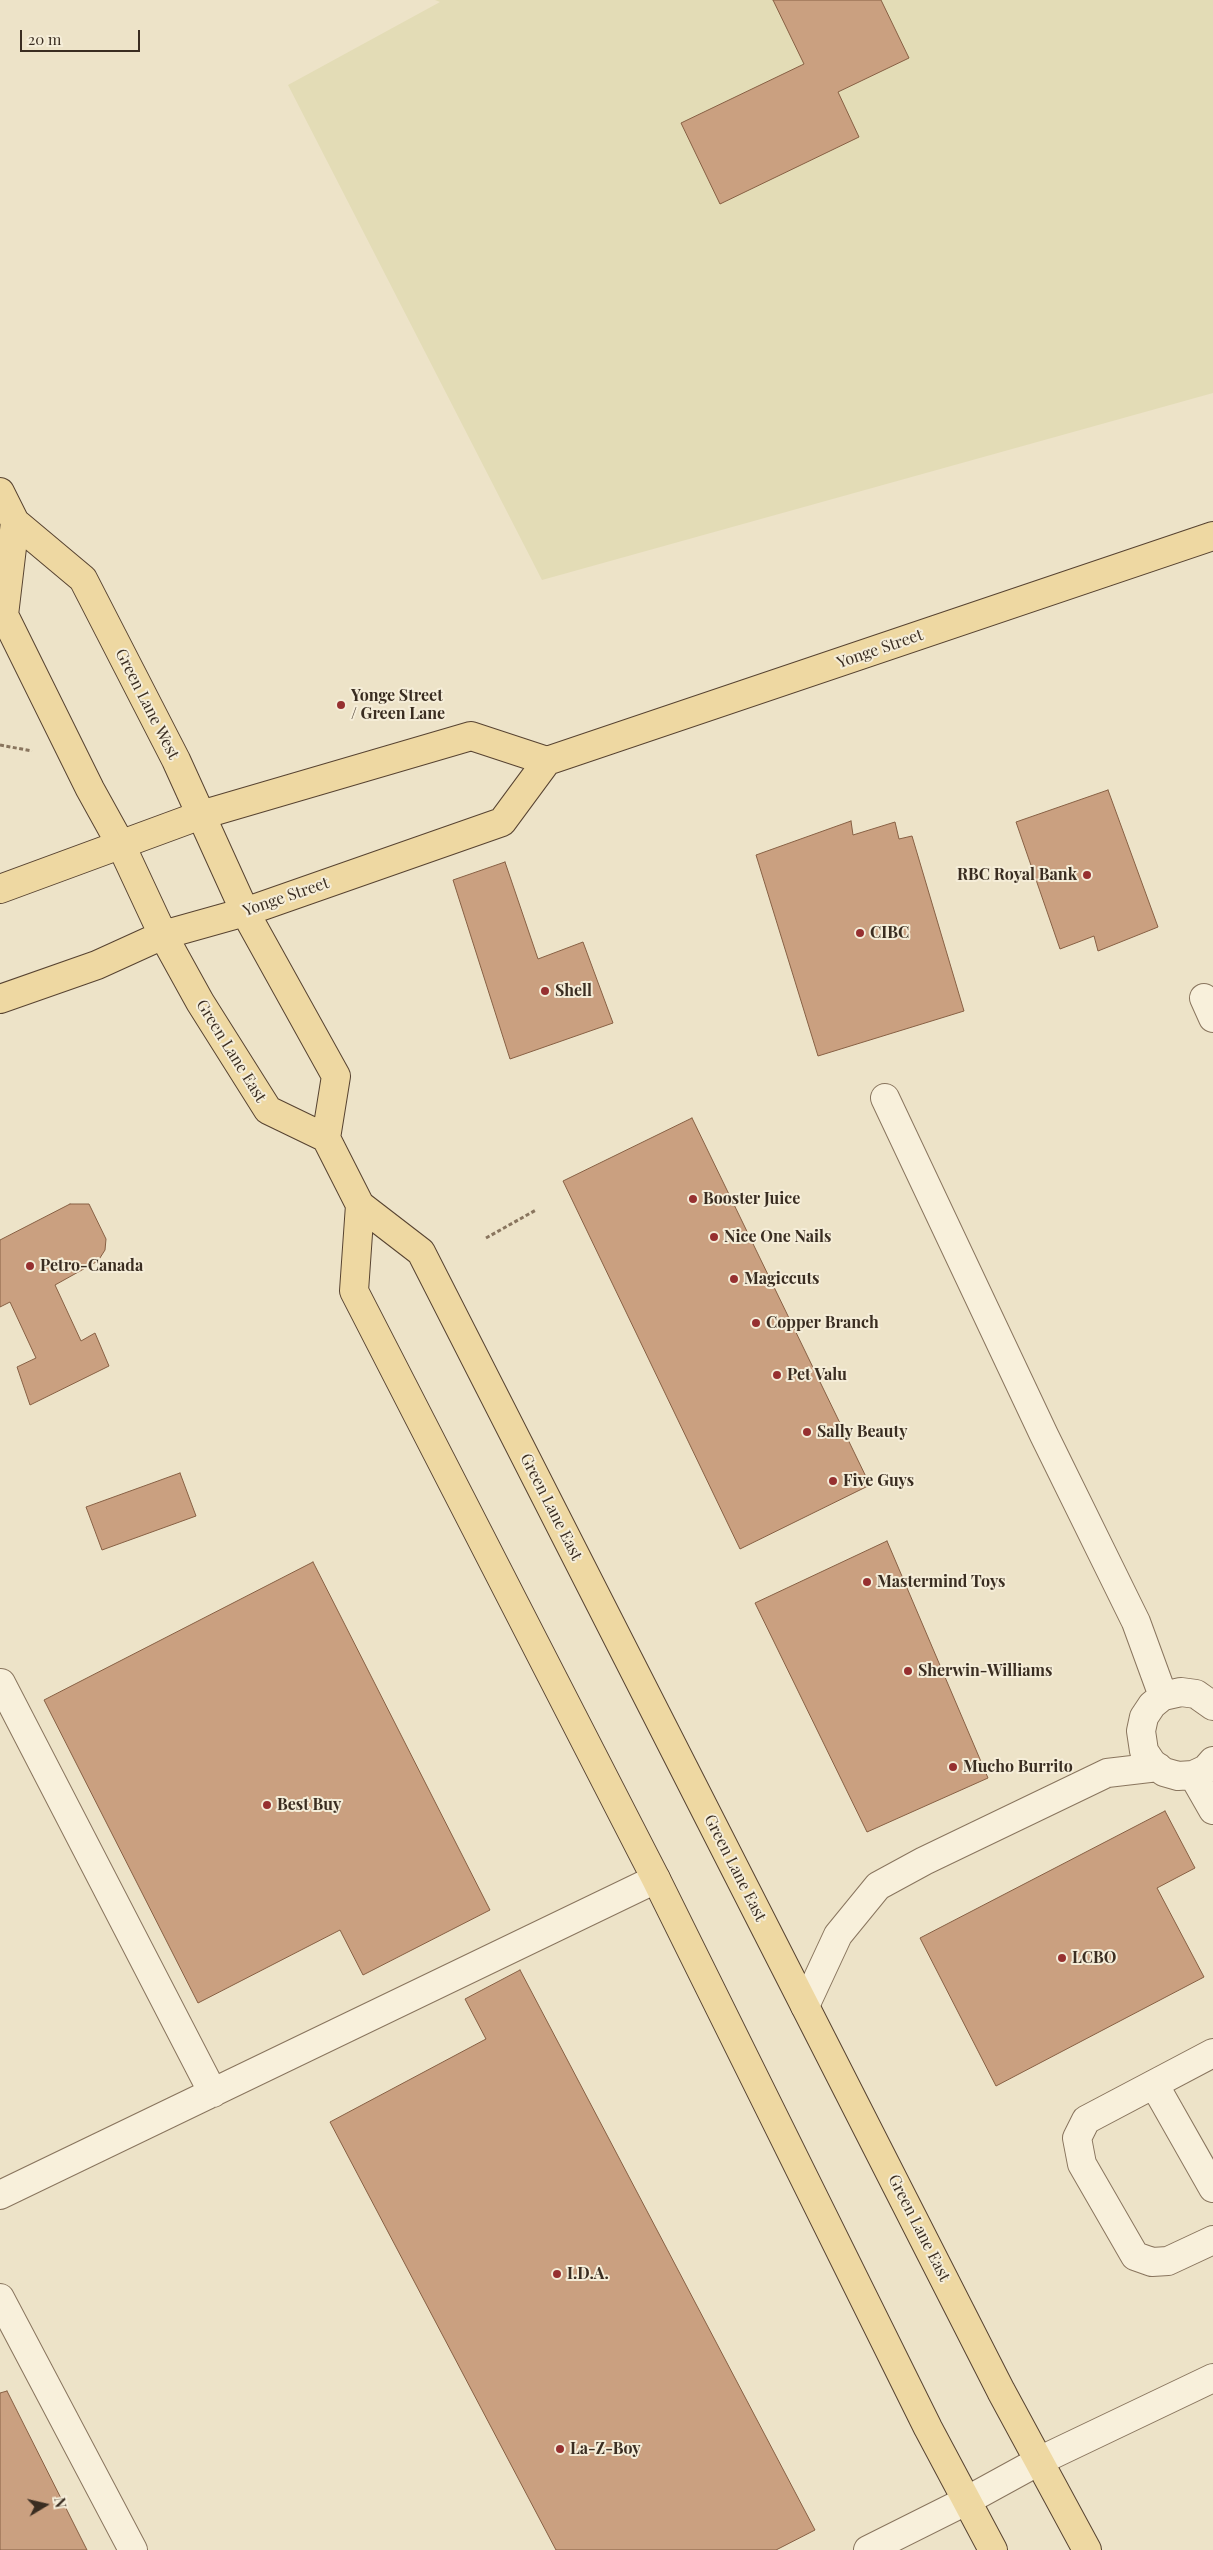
<!DOCTYPE html>
<html>
<head>
<meta charset="utf-8">
<style>
  body { margin:0 }
  #map { position:relative; width:1213px; height:2550px; overflow:hidden; background:#ede3c8; font-family:"Playfair Display",serif }
  canvas { display:block }
  .north { position:absolute; left:20px; top:2480px; width:50px; height:50px; -webkit-text-stroke:4px #f5edd8; paint-order:stroke; rotate:81deg; font-size:14px; font-weight:700; line-height:20px; text-align:center; color:#3a2d21 }
  .north::after { content:''; display:block; margin:auto; width:18px; height:22px; background:#3a2d21; clip-path:polygon(50% 0,100% 100%,50% 72%,0 100%) }
  .scale { position:absolute; left:20px; top:30px; width:120px; height:22px; box-sizing:border-box; border:2px solid #3a2d21; border-top:0; padding-left:6px; font-size:15px; line-height:18px; white-space:nowrap; color:#3a2d21; -webkit-text-stroke:4px #f5edd8; paint-order:stroke }
</style>
</head>
<body>
<div id="map">
<canvas width="1213" height="2550"></canvas>
<div class="north">N</div>
<div class="scale">20 m</div>
</div>
<script>
const context = document.querySelector('canvas').getContext('2d');
context.lineJoin = 'round';
function fillPath(path, color) {
  context.fillStyle = color;
  context.fill(path, 'evenodd');
}
function shape(rows) {
  const path = new Path2D();
  for (const r of rows) {
    path.moveTo(r[0], r[1]);
    for (let i = 2; i < r.length; i += 2) path.lineTo(r[i], r[i + 1]);
  }
  return path;
}
function trace(path, color, width, dash) {
  context.strokeStyle = color;
  context.lineWidth = width;
  context.lineCap = dash ? 'butt' : 'round';
  context.setLineDash(dash || []);
  context.stroke(path);
}
function label(font, color, halo, rows, align = 'center') {
  context.font = font + ' "Playfair Display",serif';
  context.lineWidth = 4;
  context.setLineDash([]);
  context.textBaseline = 'middle';
  context.strokeStyle = halo;
  context.fillStyle = color;
  for (const [text, x, y, turn = 0] of rows) {
    context.save();
    context.translate(x, y);
    context.rotate((+turn || 0) * Math.PI / 180);
    context.textAlign = isNaN(turn) ? turn : align;
    if (halo) context.strokeText(text, 0, 0);
    context.fillText(text, 0, 0);
    context.restore();
  }
}
const farmland = shape([
  [435,0,1213,0,1213,393,542,580,288,85,440,2]
]);
const building = shape([
  [773,0,881,0,909,58,838,92,859,137,720,204,681,123,804,64,773,0],
  [1108,790,1158,927,1098,951,1094,936,1060,949,1016,822,1108,790],
  [851,821,853,835,895,822,899,839,912,836,964,1011,818,1056,756,855,851,821],
  [505,862,538,959,583,942,613,1023,510,1059,453,880,505,862],
  [692,1118,870,1485,740,1549,563,1181,692,1118],
  [70,1204,89,1204,106,1239,105,1250,98,1261,55,1285,81,1341,95,1333,109,1366,30,1405,17,1367,36,1358,10,1302,0,1307,0,1240,70,1204],
  [180,1473,196,1516,102,1550,86,1507,180,1473],
  [887,1541,988,1778,867,1832,755,1603,887,1541],
  [313,1562,490,1910,363,1975,340,1930,198,2003,44,1700,313,1562],
  [1165,1811,1195,1868,1157,1888,1204,1977,996,2086,920,1938,1165,1811],
  [520,1970,815,2530,776,2550,556,2550,330,2122,486,2039,465,1999,520,1970],
  [7,2391,87,2550,0,2550,0,2393,7,2391]
]);
const path = shape([
  [0,745,32,751],
  [486,1238,536,1210]
]);
const minor = shape([
  [1204,998,1213,1018],
  [885,1098,1044,1435,1136,1622,1163,1696],
  [1,1683,213,2093],
  [1213,1706,1196,1694,1181,1692,1163,1696,1152,1705,1144,1717,1141,1731,1144,1751,1152,1763,1164,1772,1178,1776,1193,1775,1206,1769,1213,1761],
  [1193,1775,1213,1810],
  [805,2006,838,1935,878,1886,924,1861,1107,1773,1158,1767],
  [1213,2053,1086,2120,1077,2138,1082,2164,1135,2256,1152,2262,1168,2261,1213,2240],
  [1154,2084,1213,2188],
  [0,2195,656,1879],
  [0,2298,133,2550],
  [868,2550,966,2501,1039,2461,1213,2378]
]);
const major = shape([
  [0,492,15,522,83,579,176,760,245,912,336,1076,326,1138,360,1205,421,1252,1001,2391,1087,2550],
  [15,522,4,615,90,789,121,845,163,935,200,1002,268,1110,326,1138],
  [0,889,201,815,471,736,547,761],
  [0,999,97,965,163,935,245,912,502,822,547,761,1213,536],
  [360,1205,354,1291,656,1879,928,2428,993,2550]
]);
const markers = [
  [341,705,5,"#963030"],
  [1087,875,5,"#963030"],
  [860,933,5,"#963030"],
  [545,991,5,"#963030"],
  [693,1199,5,"#963030"],
  [714,1237,5,"#963030"],
  [30,1266,5,"#963030"],
  [734,1279,5,"#963030"],
  [756,1323,5,"#963030"],
  [777,1375,5,"#963030"],
  [807,1432,5,"#963030"],
  [833,1481,5,"#963030"],
  [867,1582,5,"#963030"],
  [908,1671,5,"#963030"],
  [953,1767,5,"#963030"],
  [267,1805,5,"#963030"],
  [1062,1958,5,"#963030"],
  [557,2274,5,"#963030"],
  [560,2449,5,"#963030"]
];
const streetNames = [
  ["Yonge Street",880,649,-19],
  ["Green Lane West",147,704,63],
  ["Yonge Street",286,897,-19],
  ["Green Lane East",231,1051,58],
  ["Green Lane East",551,1507,63],
  ["Green Lane East",735,1868,63],
  ["Green Lane East",919,2228,63]
];
const poiNames = [
  ["Yonge Street",351,696],
  ["/ Green Lane",351,714],
  ["RBC Royal Bank",1077,875,"right"],
  ["CIBC",870,933],
  ["Shell",555,991],
  ["Booster Juice",703,1199],
  ["Nice One Nails",724,1237],
  ["Petro-Canada",40,1266],
  ["Magiccuts",744,1279],
  ["Copper Branch",766,1323],
  ["Pet Valu",787,1375],
  ["Sally Beauty",817,1432],
  ["Five Guys",843,1481],
  ["Mastermind Toys",877,1582],
  ["Sherwin-Williams",918,1671],
  ["Mucho Burrito",963,1767],
  ["Best Buy",277,1805],
  ["LCBO",1072,1958],
  ["I.D.A.",567,2274],
  ["La-Z-Boy",570,2449]
];
fillPath(farmland, '#e3dcb6');
fillPath(building, '#caa080');
trace(building, '#876044', 1);
trace(minor, '#89755e', 30);
trace(major, '#574331', 30);
trace(path, '#89755e', 3, [4, 2.5]);
trace(minor, '#f8f0db', 28);
trace(major, '#eed8a2', 28);
for (const [x, y, r, color] of markers) {
  const dot = new Path2D();
  dot.arc(x, y, r, 0, 2 * Math.PI);
  context.fillStyle = color;
  context.fill(dot);
  trace(dot, '#f5edd8', 2);
}
label('16px', '#3a2d21', '#f5edd8', streetNames);
label('bold 16px', '#3a2d21', '#f5edd8', poiNames, 'left');
</script>
</body>
</html>
